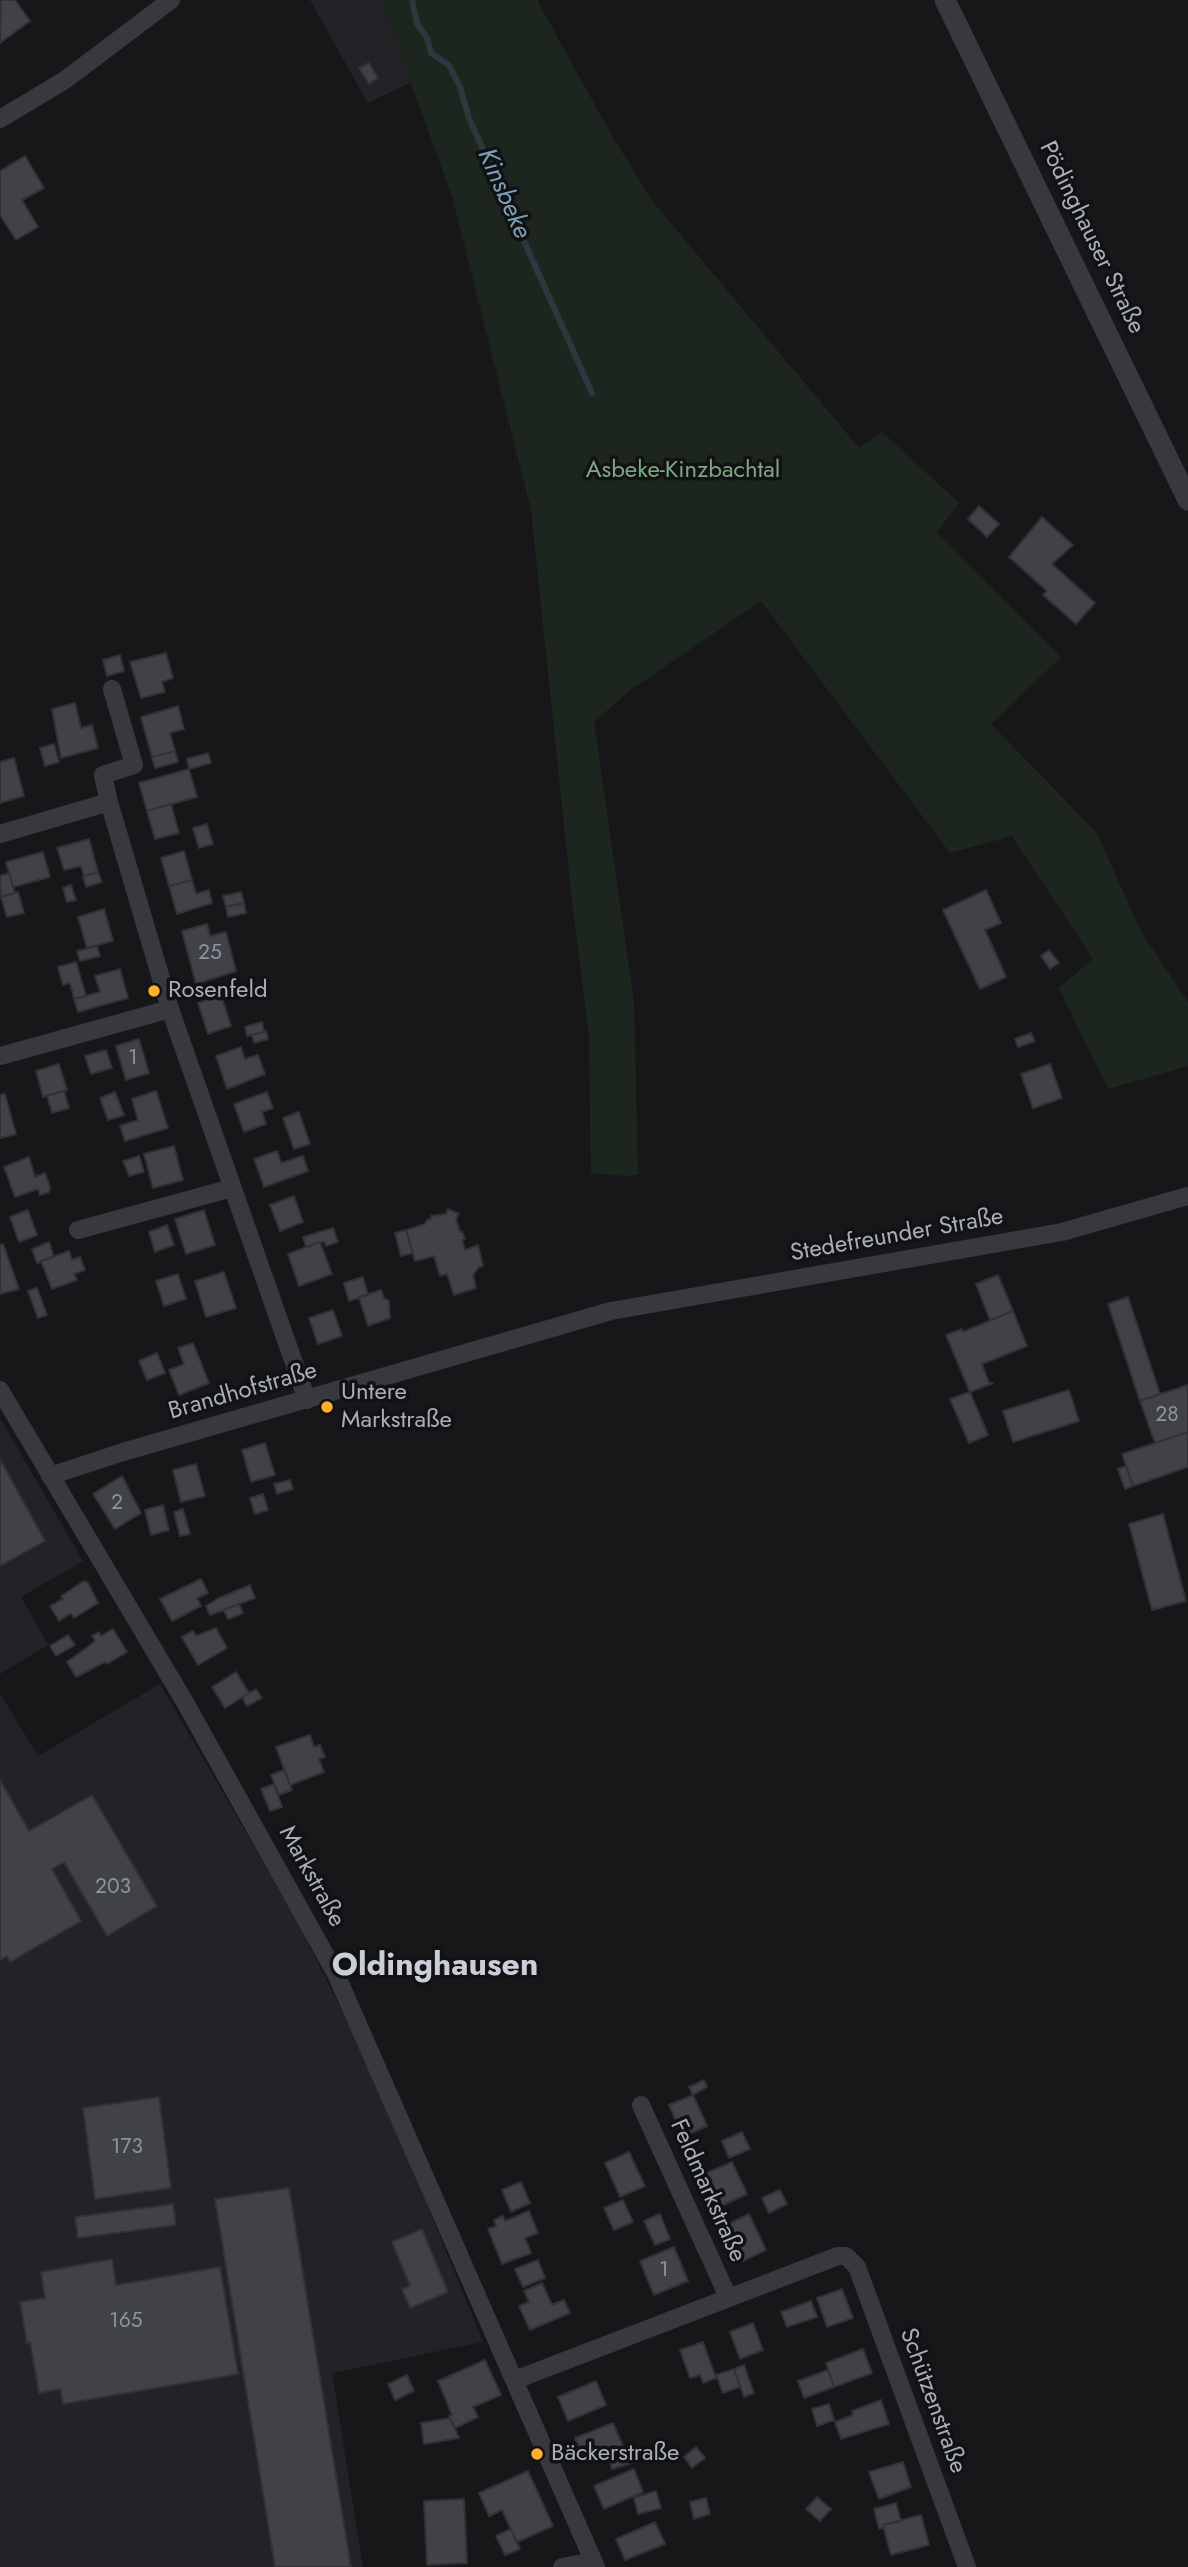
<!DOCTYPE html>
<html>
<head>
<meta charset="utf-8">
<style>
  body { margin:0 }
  canvas { display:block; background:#17171a }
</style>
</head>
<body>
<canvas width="1188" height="2567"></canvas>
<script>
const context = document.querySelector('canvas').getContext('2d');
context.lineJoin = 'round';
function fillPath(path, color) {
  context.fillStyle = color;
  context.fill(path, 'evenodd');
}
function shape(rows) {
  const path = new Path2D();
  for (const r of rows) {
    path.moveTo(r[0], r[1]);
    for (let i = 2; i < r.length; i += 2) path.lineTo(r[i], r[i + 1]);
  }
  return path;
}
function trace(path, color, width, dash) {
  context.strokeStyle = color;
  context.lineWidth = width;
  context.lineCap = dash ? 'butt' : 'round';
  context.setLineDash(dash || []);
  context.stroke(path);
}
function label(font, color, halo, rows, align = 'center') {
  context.font = font + ' Jost,sans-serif';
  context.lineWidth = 7;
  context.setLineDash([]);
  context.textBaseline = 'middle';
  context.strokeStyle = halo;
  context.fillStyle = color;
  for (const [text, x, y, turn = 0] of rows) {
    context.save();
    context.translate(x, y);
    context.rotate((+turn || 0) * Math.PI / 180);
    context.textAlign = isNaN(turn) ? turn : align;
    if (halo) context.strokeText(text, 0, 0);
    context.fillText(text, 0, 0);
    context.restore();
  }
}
const built = shape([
  [310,0,381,0,411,82,368,103],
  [0,1418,83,1561,21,1597,48,1645,0,1674],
  [160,1684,297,1921,353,2033,392,2119,483,2342,332,2373,363,2567,0,2567,0,1693,38,1756]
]);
const green = shape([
  [381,0,537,0,612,136,653,202,859,448,882,432,959,503,937,532,1061,657,991,724,1097,833,1141,932,1188,1002,1188,1066,1108,1089,1059,988,1093,959,1012,836,950,853,761,601,629,691,594,722,634,1003,638,1174,627,1176,591,1173,589,1035,572,901,531,510,453,199]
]);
const stream = shape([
  [412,0,417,24,427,38,431,53,449,65,460,87,469,118,592,393]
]);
const building = shape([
  [1,0,15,0,30,21,0,43,1,0],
  [369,63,378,78,369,84,359,68,369,63],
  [25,156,44,188,22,200,38,227,16,240,0,215,0,171,25,156],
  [979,506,999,524,987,537,968,519,979,506],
  [1042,517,1073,545,1052,564,1095,603,1076,624,1043,595,1047,591,1009,557,1042,517],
  [166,653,173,678,162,682,165,692,141,698,130,662,166,653],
  [120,655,124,671,107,676,103,660,120,655],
  [75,703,81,728,92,725,98,748,61,758,52,709,75,703],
  [178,706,184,729,170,733,175,751,152,757,141,717,178,706],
  [54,744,59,762,45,766,40,748,54,744],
  [175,751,178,762,155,768,152,757,175,751],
  [208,753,211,763,189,769,187,759,208,753],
  [14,758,24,796,0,803,0,762,14,758],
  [189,769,197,797,147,811,139,783,189,769],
  [171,804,179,833,155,839,147,811,171,804],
  [207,824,213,844,199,848,193,828,207,824],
  [89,839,98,872,84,876,81,866,64,870,57,848,89,839],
  [184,851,192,880,169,886,161,858,184,851],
  [43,852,50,877,13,887,6,862,43,852],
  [98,872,102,882,86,887,83,877,98,872],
  [9,873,15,893,1,897,0,876,9,873],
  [192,880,196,894,209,890,212,903,177,914,169,886,192,880],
  [71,885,76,900,67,902,63,888,71,885],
  [986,890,1001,923,985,930,1006,977,980,989,943,910,986,890],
  [18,892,24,913,7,917,1,897,18,892],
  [241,892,244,903,226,907,223,896,241,892],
  [244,903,246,913,228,917,226,907,244,903],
  [104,909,113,941,87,948,78,917,104,909],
  [207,924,210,936,226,932,236,971,196,984,182,931,207,924],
  [97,946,100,956,80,961,77,951,97,946],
  [1049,950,1059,963,1050,969,1041,956,1049,950],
  [76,962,86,996,74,999,70,983,63,985,58,967,76,962],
  [120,969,128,998,78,1012,74,999,100,992,95,976,120,969],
  [221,995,231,1026,208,1034,198,1003,221,995],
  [262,1022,264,1032,247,1036,245,1027,262,1022],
  [266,1031,268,1039,254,1043,252,1035,266,1031],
  [1031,1033,1035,1041,1018,1047,1015,1039,1031,1033],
  [139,1039,149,1073,126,1080,116,1046,139,1039],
  [241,1047,245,1059,258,1055,265,1074,227,1089,216,1056,241,1047],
  [106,1050,112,1068,91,1074,85,1056,106,1050],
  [59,1064,67,1090,43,1097,36,1071,59,1064],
  [1050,1064,1062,1098,1033,1108,1021,1074,1050,1064],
  [64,1091,69,1108,52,1113,47,1096,64,1091],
  [156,1091,168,1128,125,1141,120,1126,138,1120,132,1099,156,1091],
  [115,1092,124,1115,108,1120,100,1098,115,1092],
  [267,1092,273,1108,262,1112,266,1124,244,1132,234,1104,267,1092],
  [5,1094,16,1134,0,1138,0,1095,5,1094],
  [299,1112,310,1144,294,1149,283,1118,299,1112],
  [174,1146,183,1180,153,1188,144,1154,174,1146],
  [277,1151,281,1163,303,1156,308,1171,264,1187,254,1159,277,1151],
  [139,1156,144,1172,129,1176,123,1161,139,1156],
  [29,1157,35,1177,45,1173,50,1187,49,1192,40,1195,38,1189,15,1197,4,1167,29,1157],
  [294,1196,303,1222,280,1231,270,1205,294,1196],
  [448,1209,459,1214,456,1219,460,1232,462,1231,465,1239,462,1240,465,1250,478,1245,483,1266,479,1267,473,1275,476,1288,454,1295,447,1274,440,1276,434,1256,415,1261,406,1230,425,1224,427,1220,431,1219,431,1216,446,1214,448,1209],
  [28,1210,37,1235,19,1242,10,1217,28,1210],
  [204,1210,215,1245,186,1254,175,1219,204,1210],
  [167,1225,174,1245,155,1252,149,1232,167,1225],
  [333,1228,338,1242,326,1246,325,1242,320,1242,306,1247,303,1237,333,1228],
  [406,1230,413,1253,401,1256,395,1233,406,1230],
  [49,1242,54,1257,37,1263,32,1249,49,1242],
  [320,1242,332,1274,299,1286,288,1254,320,1242],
  [3,1244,19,1289,0,1294,0,1245,3,1244],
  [69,1251,72,1260,80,1257,85,1270,74,1274,77,1280,52,1289,41,1261,69,1251],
  [224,1272,236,1308,206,1317,195,1281,224,1272],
  [178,1274,186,1299,164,1306,156,1281,178,1274],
  [998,1275,1013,1311,990,1320,976,1284,998,1275],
  [363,1277,368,1295,349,1301,344,1283,363,1277],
  [37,1288,47,1315,38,1318,28,1291,37,1288],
  [381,1290,384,1298,389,1301,390,1318,368,1326,359,1297,381,1290],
  [1128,1297,1160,1394,1140,1401,1108,1304,1128,1297],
  [333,1310,342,1336,318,1344,309,1318,333,1310],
  [1013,1311,1027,1346,982,1364,989,1383,993,1383,970,1392,946,1335,962,1329,963,1332,1013,1311],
  [193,1343,209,1383,179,1395,169,1370,184,1364,178,1348,193,1343],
  [157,1353,165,1373,147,1380,139,1361,157,1353],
  [1188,1385,1188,1432,1155,1443,1140,1401,1188,1385],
  [1069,1390,1079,1421,1013,1442,1003,1411,1069,1390],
  [970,1392,988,1435,969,1443,950,1399,970,1392],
  [1188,1432,1188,1467,1133,1486,1122,1454,1188,1432],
  [265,1443,275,1475,251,1482,242,1450,265,1443],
  [0,1459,45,1541,0,1566,0,1459],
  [196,1464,205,1496,181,1502,173,1470,196,1464],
  [1126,1466,1133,1486,1125,1489,1118,1469,1126,1466],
  [122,1476,141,1513,115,1529,93,1494,122,1476],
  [290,1480,293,1489,277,1494,274,1484,290,1480],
  [263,1494,268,1510,255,1514,250,1498,263,1494],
  [163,1505,169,1530,151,1535,145,1510,163,1505],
  [183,1509,190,1534,180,1536,174,1512,183,1509],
  [1163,1514,1186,1601,1152,1610,1129,1524,1163,1514],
  [201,1579,208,1593,197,1598,201,1606,172,1621,160,1599,201,1579],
  [84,1581,88,1583,98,1603,74,1618,71,1613,59,1621,50,1606,63,1599,61,1596,84,1581],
  [250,1585,255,1598,210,1615,206,1606,219,1598,250,1585],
  [239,1604,243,1613,228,1619,224,1610,239,1604],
  [216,1628,227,1648,198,1665,182,1637,193,1631,196,1636,216,1628],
  [113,1629,127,1652,107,1664,105,1662,76,1677,67,1662,93,1643,95,1640,92,1636,99,1632,101,1636,113,1629],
  [68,1635,75,1645,56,1656,50,1646,68,1635],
  [236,1672,249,1693,225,1708,212,1687,236,1672],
  [256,1689,262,1698,247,1706,242,1697,256,1689],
  [310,1735,314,1747,320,1745,325,1757,319,1759,324,1772,290,1785,276,1747,310,1735],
  [284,1770,292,1790,279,1795,271,1775,284,1770],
  [0,1780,29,1831,92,1795,157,1906,107,1936,64,1862,52,1869,81,1921,10,1962,7,1956,0,1960,0,1780],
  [274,1784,282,1807,270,1811,261,1789,274,1784],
  [704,2080,707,2087,693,2095,689,2087,704,2080],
  [693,2095,707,2126,683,2137,669,2105,693,2095],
  [159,2097,171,2188,95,2199,83,2108,159,2097],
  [742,2132,750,2149,729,2158,722,2141,742,2132],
  [629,2152,645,2186,620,2197,605,2163,629,2152],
  [732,2162,747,2194,719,2207,704,2174,732,2162],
  [521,2182,530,2203,511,2212,502,2190,521,2182],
  [289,2188,351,2567,275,2567,215,2199,289,2188],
  [780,2190,787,2204,769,2213,762,2198,780,2190],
  [623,2200,633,2222,614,2230,604,2208,623,2200],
  [173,2204,176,2225,78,2238,75,2217,173,2204],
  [529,2211,538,2233,525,2238,531,2253,502,2264,488,2229,496,2226,494,2220,503,2216,505,2221,529,2211],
  [660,2214,670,2239,655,2245,644,2221,660,2214],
  [749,2214,766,2250,743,2261,726,2225,749,2214],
  [422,2229,448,2292,410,2308,402,2289,410,2286,392,2242,422,2229],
  [674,2247,688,2281,654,2295,640,2261,674,2247],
  [112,2259,116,2285,220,2267,238,2374,63,2404,60,2389,39,2393,30,2342,27,2343,20,2302,45,2298,41,2272,112,2259],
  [538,2260,545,2278,523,2287,515,2269,538,2260],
  [542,2283,552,2305,564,2300,570,2313,530,2330,519,2306,529,2302,524,2291,542,2283],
  [842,2289,853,2318,827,2327,817,2298,842,2289],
  [811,2301,817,2317,787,2327,781,2312,811,2301],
  [753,2323,763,2350,740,2359,730,2332,753,2323],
  [703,2342,716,2378,703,2383,700,2375,690,2378,680,2350,703,2342],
  [863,2349,872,2373,834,2387,826,2363,863,2349],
  [485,2360,501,2395,473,2407,478,2417,455,2428,449,2416,452,2415,438,2381,485,2360],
  [744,2365,754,2393,744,2397,734,2369,744,2365],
  [734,2369,740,2387,723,2393,716,2375,734,2369],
  [828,2370,834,2387,804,2398,798,2381,828,2370],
  [407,2375,414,2391,395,2400,388,2384,407,2375],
  [596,2381,606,2405,568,2421,558,2397,596,2381],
  [881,2400,889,2424,841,2439,835,2422,853,2415,852,2411,881,2400],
  [829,2404,834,2420,817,2426,812,2409,829,2404],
  [450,2418,459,2438,424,2444,421,2423,450,2418],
  [613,2423,623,2446,584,2462,575,2438,613,2423],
  [696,2447,705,2458,692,2468,684,2457,696,2447],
  [631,2451,635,2462,612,2469,609,2458,631,2451],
  [903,2462,911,2487,879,2499,869,2472,903,2462],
  [634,2469,643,2492,604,2509,594,2486,634,2469],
  [528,2471,553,2526,517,2542,502,2510,489,2516,479,2493,528,2471],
  [656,2491,661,2508,638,2514,634,2498,656,2491],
  [817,2497,831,2509,820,2521,806,2509,817,2497],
  [706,2498,710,2514,694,2519,690,2502,706,2498],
  [464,2499,467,2563,427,2565,424,2501,464,2499],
  [896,2503,901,2521,883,2525,884,2528,879,2529,874,2509,896,2503],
  [921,2515,929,2545,891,2555,883,2525,921,2515],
  [655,2522,665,2544,625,2560,616,2539,655,2522],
  [511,2529,520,2549,505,2555,496,2536,511,2529]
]);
const minor = shape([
  [0,119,65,80,171,0],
  [109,802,103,775,134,765,112,689],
  [0,834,109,802,170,1009,307,1400],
  [0,1056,170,1009],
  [78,1230,232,1188],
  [0,1390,186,1704,336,1974,596,2567],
  [50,1476,123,1452,611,1311,1062,1232,1188,1196],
  [641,2105,728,2297],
  [515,2380,838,2256,846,2256,857,2267,967,2567],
  [562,2567,593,2561]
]);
const tertiary = shape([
  [945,0,1188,500]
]);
const markers = [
  [154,991,7,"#ffad2a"],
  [327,1407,7,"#ffad2a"],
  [537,2454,7,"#ffad2a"]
];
const numberNames = [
  ["25",210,954],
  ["1",133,1059],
  ["28",1167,1416],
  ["2",117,1504],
  ["203",113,1888],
  ["173",127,2148],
  ["1",664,2271],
  ["165",126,2322]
];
const streetNames = [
  ["Pödinghauser Straße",1091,238,64],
  ["Stedefreunder Straße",897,1236,-10],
  ["Brandhofstraße",243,1392,-16],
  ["Markstraße",311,1877,61],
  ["Feldmarkstraße",707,2191,66],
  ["Schützenstraße",932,2401,70]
];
const parkNames = [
  ["Asbeke-Kinzbachtal",683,471]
];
const poiNames = [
  ["Rosenfeld",168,991],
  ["Untere",341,1393],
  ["Markstraße",341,1421],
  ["Bäckerstraße",551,2454]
];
const waterNames = [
  ["Kinsbeke",503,194,66]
];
const districtNames = [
  ["Oldinghausen",435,1967]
];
fillPath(built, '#232327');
fillPath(green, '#1d261e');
trace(stream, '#2c383f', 6);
fillPath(building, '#414247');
trace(building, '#313136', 2);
trace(minor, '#38393f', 18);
trace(tertiary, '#38393f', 21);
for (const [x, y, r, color] of markers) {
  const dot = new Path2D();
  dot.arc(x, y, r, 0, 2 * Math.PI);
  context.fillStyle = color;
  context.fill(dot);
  trace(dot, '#121215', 2.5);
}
label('21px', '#8e949e', null, numberNames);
label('24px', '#a8afbb', '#121215', streetNames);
label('24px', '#7da87e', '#121215', parkNames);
label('24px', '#a8afbb', '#121215', poiNames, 'left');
label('italic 26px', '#7ca0b9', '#121215', waterNames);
label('bold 32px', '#caced6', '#121215', districtNames);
</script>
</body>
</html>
